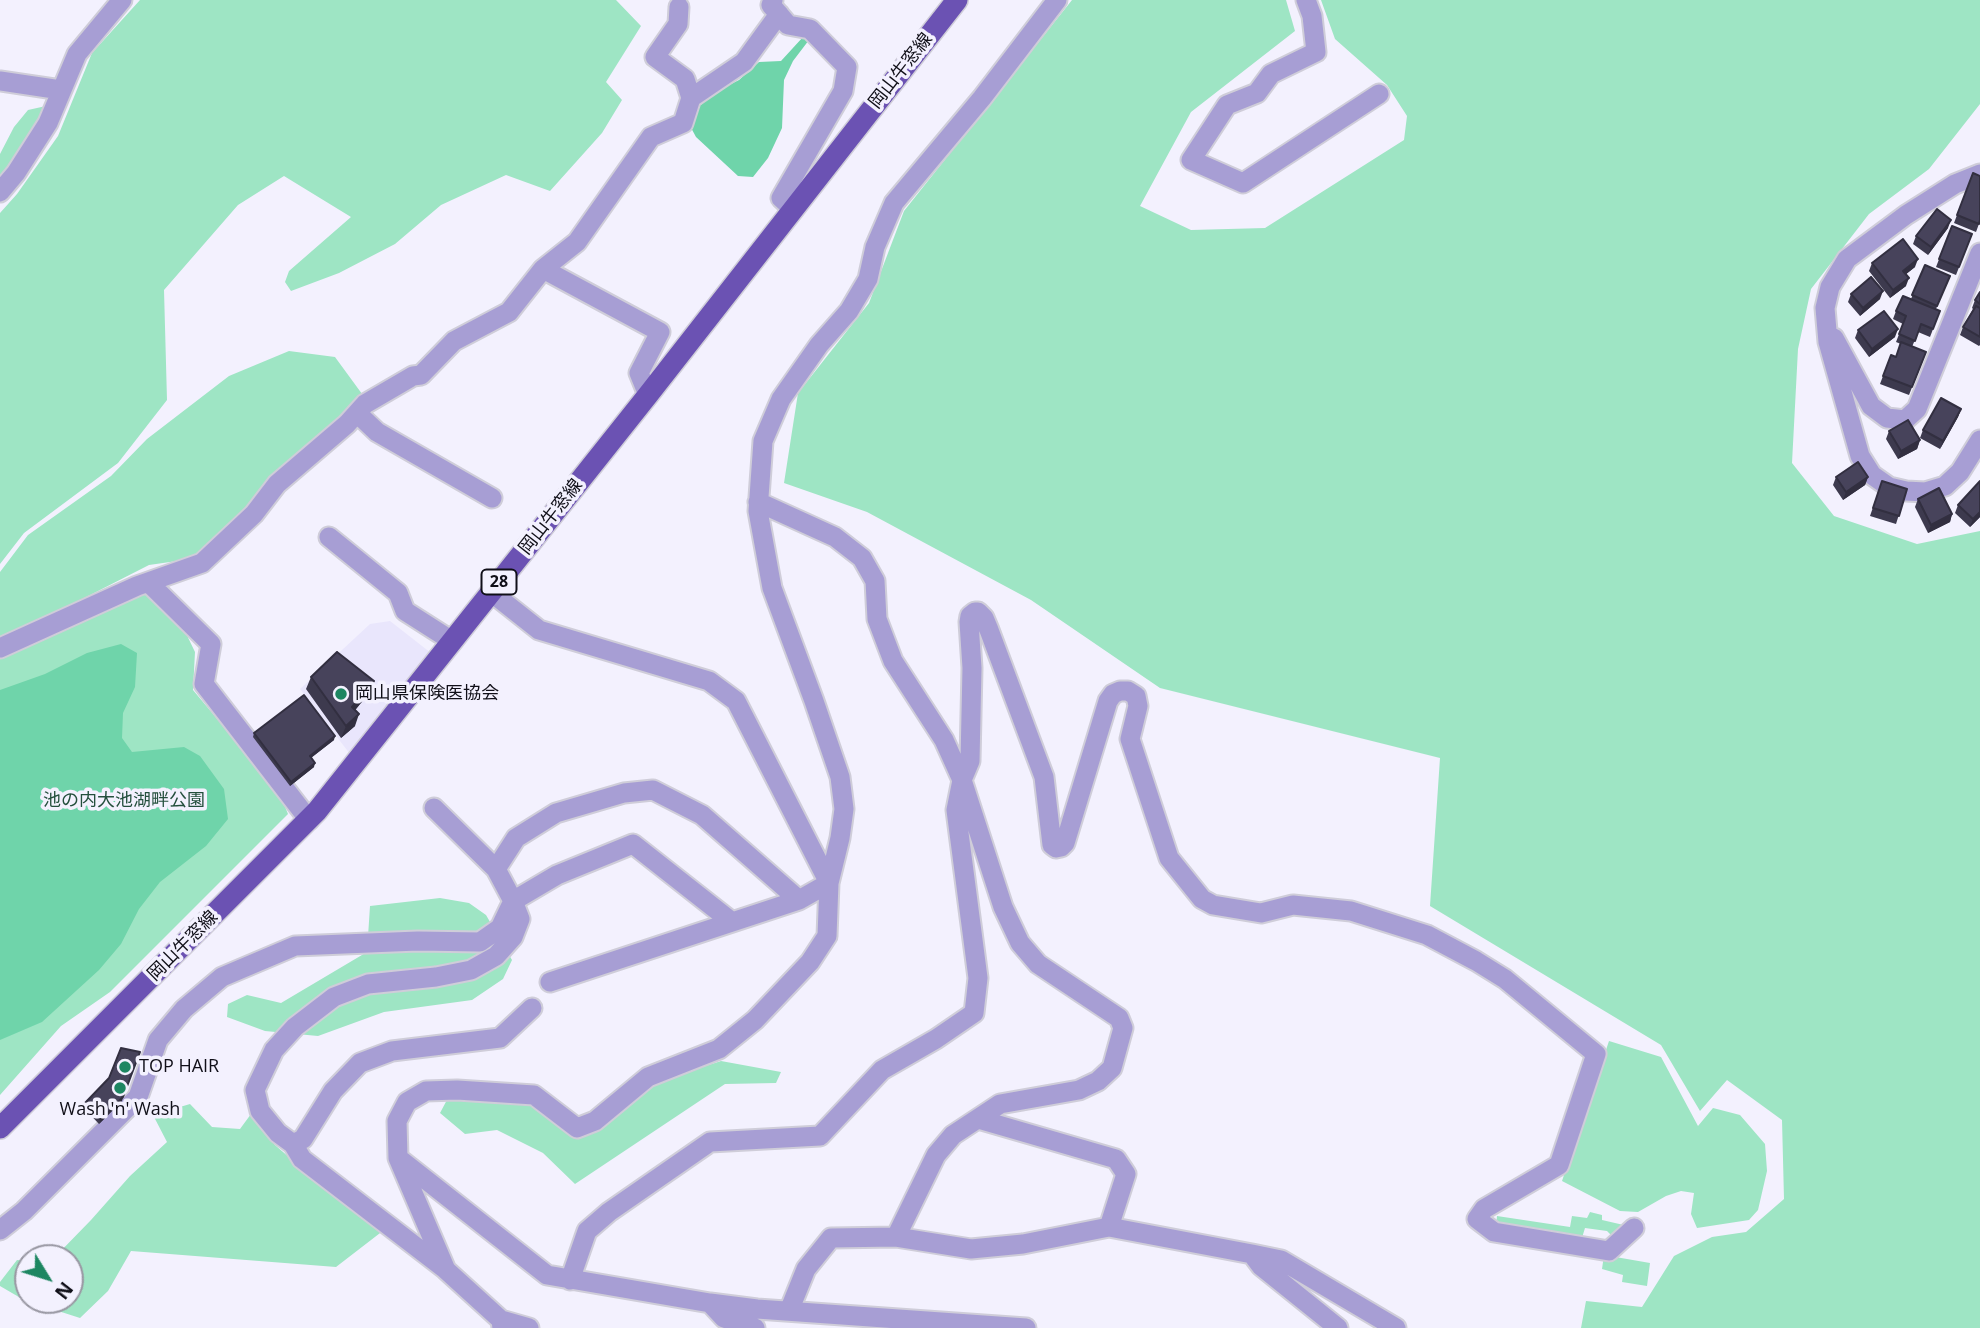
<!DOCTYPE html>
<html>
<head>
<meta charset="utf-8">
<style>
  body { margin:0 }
  #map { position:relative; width:1980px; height:1328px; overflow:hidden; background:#f3f1fe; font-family:"Open Sans",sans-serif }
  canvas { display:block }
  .north { position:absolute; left:14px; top:1244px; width:70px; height:70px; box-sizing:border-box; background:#f3f1fe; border:2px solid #9897a2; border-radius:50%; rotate:128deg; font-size:19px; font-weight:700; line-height:28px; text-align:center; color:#100f18 }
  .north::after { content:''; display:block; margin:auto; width:24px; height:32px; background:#1d8661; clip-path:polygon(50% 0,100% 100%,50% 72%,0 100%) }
</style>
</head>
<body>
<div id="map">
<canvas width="1980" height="1328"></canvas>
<div class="north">N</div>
</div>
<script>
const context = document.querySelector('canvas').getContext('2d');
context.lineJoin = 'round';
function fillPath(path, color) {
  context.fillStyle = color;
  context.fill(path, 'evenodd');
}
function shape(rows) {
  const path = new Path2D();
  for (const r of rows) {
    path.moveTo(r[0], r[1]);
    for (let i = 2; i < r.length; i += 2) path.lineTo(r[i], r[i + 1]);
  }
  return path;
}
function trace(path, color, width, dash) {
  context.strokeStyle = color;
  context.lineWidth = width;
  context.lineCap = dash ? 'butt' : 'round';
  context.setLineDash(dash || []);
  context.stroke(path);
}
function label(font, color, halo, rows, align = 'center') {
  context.font = font + ' "Open Sans","Noto Sans JP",sans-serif';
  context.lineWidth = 7;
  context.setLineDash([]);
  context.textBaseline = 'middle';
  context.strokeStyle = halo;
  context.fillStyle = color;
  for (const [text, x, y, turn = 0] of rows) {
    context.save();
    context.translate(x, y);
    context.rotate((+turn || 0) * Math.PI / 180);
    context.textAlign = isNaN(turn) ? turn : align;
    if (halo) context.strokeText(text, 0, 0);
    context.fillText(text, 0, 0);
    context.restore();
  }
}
const built = shape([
  [390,621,431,653,350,754,300,689,370,624]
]);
const green = shape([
  [140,0,616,0,641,26,606,82,622,100,602,133,550,191,506,175,441,205,395,244,339,273,291,291,285,282,289,271,351,217,284,176,238,205,164,290,167,400,118,463,24,533,0,564,0,213,17,194,58,136,92,53],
  [1072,0,1286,0,1295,31,1191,112,1140,206,1191,230,1265,228,1404,140,1407,116,1387,85,1335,39,1321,0,1980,0,1980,104,1929,169,1869,214,1811,289,1798,349,1792,463,1834,516,1917,544,1980,531,1980,1328,1581,1328,1586,1301,1642,1307,1674,1256,1712,1237,1746,1232,1784,1199,1782,1120,1727,1080,1700,1111,1661,1045,1430,906,1440,758,1160,688,1031,600,867,512,784,483,798,393,869,303,904,211],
  [46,106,41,122,0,182,0,154,14,127,28,110],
  [289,351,335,357,365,398,278,474,198,558,149,565,0,641,0,572,28,535,111,476,147,439,229,376],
  [143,591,160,598,181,623,195,652,193,690,280,794,288,814,110,992,61,1026,0,1095,0,654],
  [440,898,469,903,486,915,512,960,503,979,472,1000,384,1012,318,1036,265,1031,227,1017,228,1004,247,995,281,1003,367,952,370,906],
  [1609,1041,1661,1057,1698,1126,1713,1108,1740,1115,1765,1144,1767,1171,1758,1210,1749,1220,1697,1228,1691,1214,1694,1193,1681,1191,1666,1196,1638,1212,1620,1211,1562,1181],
  [721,1061,781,1072,776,1083,725,1084,575,1184,543,1153,497,1130,465,1134,440,1113,448,1098,532,1104,570,1136,597,1129,653,1083],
  [190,1104,212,1127,240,1129,251,1114,275,1145,330,1193,384,1230,336,1267,131,1251,108,1291,80,1318,24,1300,0,1286,0,1282,17,1260,28,1261,28,1300,70,1300,70,1258,54,1258,91,1220,130,1176,167,1142,153,1115],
  [1590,1212,1602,1215,1602,1220,1628,1226,1614,1238,1607,1231,1585,1228,1581,1241,1496,1227,1497,1216,1570,1227,1572,1216,1587,1218],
  [1604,1255,1650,1263,1647,1286,1622,1282,1623,1275,1602,1269]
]);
const water = shape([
  [803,37,809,40,793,61,784,80,782,128,768,158,753,177,738,176,696,137,689,124,692,112,719,90,739,80,759,62,781,61],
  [121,644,137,653,135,687,123,713,122,738,132,752,184,747,200,756,224,789,228,819,206,846,160,882,139,909,121,944,99,970,42,1022,0,1040,0,690,45,674,87,653]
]);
const minor = shape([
  [773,0,771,5,788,25,810,29,847,67,843,91,781,198,793,209],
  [1306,0,1312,16,1316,52,1271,74,1257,93,1227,105,1191,160,1243,183,1379,94],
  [679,7,678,24,655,57,685,79,691,98,744,62,779,14],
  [0,81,61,90],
  [1980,174,1955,184,1906,215,1847,259,1830,287,1825,308,1828,342,1860,456,1872,475,1889,487,1906,491,1925,492,1945,486,1960,472,1980,440],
  [0,192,16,173,48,123,77,54,122,0],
  [543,269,577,242,651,137,683,123,691,98],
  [1834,338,1871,406,1887,418,1905,420,1917,409,1980,253],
  [357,413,377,432,492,498],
  [758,502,835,537,862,558,875,581,877,619,893,661,944,740,962,780,1003,907,1020,943,1038,964,1119,1018,1123,1028,1112,1068,1098,1081,1079,1090,1000,1104,953,1135,936,1155,896,1237],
  [329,537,398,593,405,611,452,641],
  [149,583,211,644,204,684,309,820],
  [491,592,539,630,709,681,736,701,829,883],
  [0,648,137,586,202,563,254,514,277,484,347,424,365,404,413,376,421,375,454,341,509,312,543,269,660,332,639,373,648,395],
  [434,808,496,869],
  [550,982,799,900],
  [532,1008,500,1038,392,1051,360,1063,333,1091,303,1139,293,1144,278,1133,260,1111,255,1090,274,1050,295,1027,334,997,368,984,436,977,471,970,496,956,513,937,520,919,513,901,557,875,633,844,732,922],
  [978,1119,1116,1159,1126,1174,1109,1227],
  [293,1144,302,1159,445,1269],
  [402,1161,547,1275,710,1303,757,1309,1026,1328],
  [0,1230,24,1211,138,1097,158,1040,184,1009,222,977,295,946,418,941,480,942,500,928,513,901,496,869,516,838,556,813,624,793,653,790,702,815,799,900,829,883],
  [570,1280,587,1231,609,1212,710,1142,820,1136,882,1070,936,1039,974,1013,978,978,956,810,962,780,970,761,972,668,969,622,970,616,975,612,978,612,984,618,989,630,1044,777,1052,845,1056,848,1061,847,1065,843,1108,701,1113,694,1120,691,1128,691,1136,696,1138,706,1130,739,1169,858,1202,899,1213,905,1261,913,1293,905,1351,911,1427,935,1476,961,1505,979,1596,1054,1559,1165,1484,1209,1477,1219,1494,1232,1609,1251,1634,1228],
  [710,1303,724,1318,755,1328],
  [789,1311,806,1269,831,1238,896,1237,971,1249,1023,1244,1109,1227,1252,1254],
  [501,1320,529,1328],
  [502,1328,501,1320,446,1270,398,1158,397,1121,407,1102,426,1091,457,1090,534,1095,577,1128,595,1121,648,1077,719,1049,755,1020,810,962,827,936,829,883,840,838,844,809,840,777,814,701,772,588,758,511,763,441,781,399,819,345,849,311,868,279,875,247,894,203,982,98,1057,0],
  [1338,1328,1261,1266,1252,1254,1281,1260,1396,1328]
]);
const major = shape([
  [0,1128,317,811,648,395,957,0]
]);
const wall = shape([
  [1973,173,1980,221,1976,232,1954,223],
  [1952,226,1972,234,1956,275,1936,267],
  [1948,228,1928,255,1913,244,1916,236],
  [1872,263,1915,267,1906,274,1906,286,1890,298,1869,271],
  [1925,265,1950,276,1936,309,1940,311,1930,337,1918,332,1912,347,1926,352,1909,395,1880,384,1883,376,1896,357,1901,344,1896,342,1903,324,1893,319,1896,311,1911,299],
  [1980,292,1980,345,1979,346,1960,335,1963,327,1973,309,1972,308,1975,300],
  [1851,294,1880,299,1860,316,1848,302],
  [1858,330,1895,337,1869,357,1855,338],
  [1961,409,1958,417,1940,449,1920,438,1923,430],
  [1889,431,1920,440,1917,449,1898,459,1886,439],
  [1836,477,1868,477,1865,485,1843,500,1833,485],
  [1882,481,1907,489,1896,524,1870,516],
  [1980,481,1980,517,1970,527,1955,513,1958,505],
  [1918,499,1952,514,1950,522,1928,533,1915,507],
  [311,677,369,693,355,710,355,726,341,738,306,689],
  [254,733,334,740,311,758,314,767,290,786,253,737],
  [122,1101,99,1124,83,1107,85,1103]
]);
const shadedWall = shape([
  [1951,220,1948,228,1928,255,1931,247],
  [1918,259,1915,267,1900,279,1903,271],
  [1909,278,1906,286,1890,298,1893,290],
  [1883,291,1880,299,1860,316,1863,308],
  [1898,329,1895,337,1869,357,1872,349],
  [1961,409,1958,417,1940,449,1943,441],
  [1920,440,1917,449,1898,459,1901,451],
  [1868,477,1865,485,1843,500,1846,492],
  [1980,512,1980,517,1970,527,1973,519],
  [1952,514,1950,522,1928,533,1931,525],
  [374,681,369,693,348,719,352,707],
  [359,714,355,726,341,738,346,726],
  [335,736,334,740,308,760,310,756],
  [315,763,314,767,290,786,291,782],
  [123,1097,122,1101,99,1124,101,1120]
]);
const building = shape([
  [1973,173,1980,176,1980,220,1979,224,1957,215,1973,173],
  [1937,209,1951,220,1931,247,1916,236,1937,209],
  [1952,226,1972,234,1959,267,1939,259,1952,226],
  [1903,239,1918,259,1903,271,1909,278,1893,290,1872,263,1903,239],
  [1925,265,1950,276,1937,306,1912,295,1925,265],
  [1871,277,1883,291,1863,308,1851,294,1871,277],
  [1980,292,1980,304,1975,300,1980,292],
  [1903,296,1940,311,1933,329,1921,324,1915,341,1899,334,1906,316,1896,311,1903,296],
  [1976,306,1980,308,1980,337,1963,327,1976,306],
  [1884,311,1898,329,1872,349,1858,330,1884,311],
  [1901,342,1926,352,1912,387,1883,376,1891,355,1896,357,1901,342],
  [1941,398,1961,409,1943,441,1923,430,1941,398],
  [1908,420,1920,440,1901,451,1889,431,1908,420],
  [1858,462,1868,477,1846,492,1836,477,1858,462],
  [1882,481,1907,489,1899,516,1873,508,1882,481],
  [1980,481,1980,512,1973,519,1958,505,1980,481],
  [1939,488,1952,514,1931,525,1918,499,1939,488],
  [337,652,374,681,352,707,359,714,346,726,311,677,337,652],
  [304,695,335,736,310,756,315,763,291,782,254,733,304,695],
  [121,1048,140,1052,123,1097,101,1120,85,1103,109,1078,121,1048]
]);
const markers = [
  [341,694,7,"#1d8661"],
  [125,1067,7,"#1d8661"],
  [120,1088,7,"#1d8661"]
];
const shields = [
  [499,582,35]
];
const shieldNames = [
  ["28",499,582]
];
const streetNames = [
  ["岡山牛窓線",901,71,-52],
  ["岡山牛窓線",551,517,-52],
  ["岡山牛窓線",183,946,-45]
];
const poiNames = [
  ["岡山県保険医協会",355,694],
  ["TOP HAIR",139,1067],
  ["Wash 'n' Wash",120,1110,"center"]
];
const parkNames = [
  ["池の内大池湖畔公園",124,801]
];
fillPath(built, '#e9e6fc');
fillPath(green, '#9ee5c4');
fillPath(water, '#6fd4aa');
trace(minor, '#cfcdd9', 23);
trace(major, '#cfcdd9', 24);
trace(minor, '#a79ed4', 19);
trace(major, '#6b52b3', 21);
fillPath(wall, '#3d3a4e');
fillPath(shadedWall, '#322f40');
fillPath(building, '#47435b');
trace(building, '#322f40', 2);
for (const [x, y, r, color] of markers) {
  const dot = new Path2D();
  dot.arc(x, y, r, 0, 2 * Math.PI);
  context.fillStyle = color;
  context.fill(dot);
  trace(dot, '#f3f1fe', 2.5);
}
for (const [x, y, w] of shields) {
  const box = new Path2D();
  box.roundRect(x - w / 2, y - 12.5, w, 25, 5);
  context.fillStyle = '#f3f1fe';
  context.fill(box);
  trace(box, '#100f18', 2);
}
label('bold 16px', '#100f18', null, shieldNames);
label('18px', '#100f18', '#f3f1fe', streetNames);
label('18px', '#100f18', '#f3f1fe', poiNames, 'left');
label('18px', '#244f3d', '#f3f1fe', parkNames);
</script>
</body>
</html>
